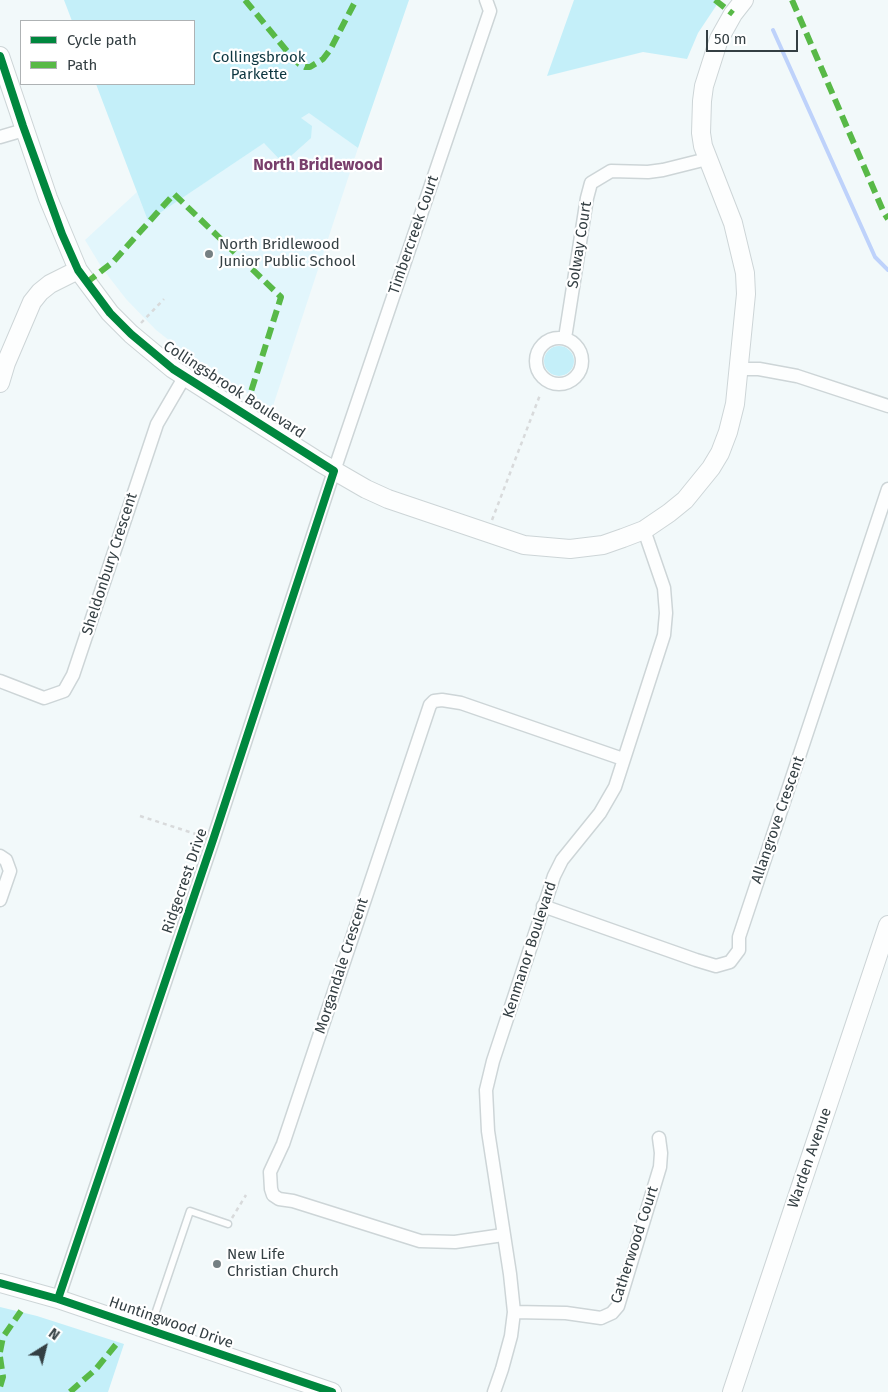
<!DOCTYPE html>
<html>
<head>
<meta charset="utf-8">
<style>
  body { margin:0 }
  #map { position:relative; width:888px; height:1392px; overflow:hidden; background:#f2f9fa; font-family:"Fira Sans",sans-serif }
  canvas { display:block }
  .legend { position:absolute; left:20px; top:20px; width:175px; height:65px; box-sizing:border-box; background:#fff; border:1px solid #aeb2b4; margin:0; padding:6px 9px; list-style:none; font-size:15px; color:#343f43 }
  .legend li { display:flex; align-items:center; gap:10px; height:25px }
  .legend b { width:25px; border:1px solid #aeb2b4 }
  .north { position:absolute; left:20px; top:1322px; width:50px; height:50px; -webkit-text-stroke:4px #fff; paint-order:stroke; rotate:36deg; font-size:14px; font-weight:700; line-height:20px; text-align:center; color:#343f43 }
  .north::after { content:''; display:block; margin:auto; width:18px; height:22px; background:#343f43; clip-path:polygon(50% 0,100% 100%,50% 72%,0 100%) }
  .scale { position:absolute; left:706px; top:30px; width:92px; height:22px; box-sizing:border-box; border:2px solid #343f43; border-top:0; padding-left:6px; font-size:15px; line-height:18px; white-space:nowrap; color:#343f43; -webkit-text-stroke:4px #fff; paint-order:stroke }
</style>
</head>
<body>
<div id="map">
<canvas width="888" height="1392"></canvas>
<ul class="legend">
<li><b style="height:6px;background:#00873e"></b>Cycle path</li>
<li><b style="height:6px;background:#58b947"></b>Path</li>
</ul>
<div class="north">N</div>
<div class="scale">50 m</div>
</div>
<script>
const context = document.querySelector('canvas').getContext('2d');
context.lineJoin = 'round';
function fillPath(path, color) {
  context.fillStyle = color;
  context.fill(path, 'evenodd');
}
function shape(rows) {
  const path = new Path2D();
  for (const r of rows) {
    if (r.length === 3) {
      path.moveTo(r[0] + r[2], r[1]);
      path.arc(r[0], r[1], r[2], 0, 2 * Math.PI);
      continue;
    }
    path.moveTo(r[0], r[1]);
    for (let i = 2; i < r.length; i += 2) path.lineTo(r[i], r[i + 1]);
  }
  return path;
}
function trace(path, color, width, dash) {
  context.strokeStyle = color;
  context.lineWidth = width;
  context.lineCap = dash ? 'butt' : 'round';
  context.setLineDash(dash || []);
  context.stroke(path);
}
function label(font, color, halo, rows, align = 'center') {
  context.font = font + ' "Fira Sans",sans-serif';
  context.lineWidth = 4.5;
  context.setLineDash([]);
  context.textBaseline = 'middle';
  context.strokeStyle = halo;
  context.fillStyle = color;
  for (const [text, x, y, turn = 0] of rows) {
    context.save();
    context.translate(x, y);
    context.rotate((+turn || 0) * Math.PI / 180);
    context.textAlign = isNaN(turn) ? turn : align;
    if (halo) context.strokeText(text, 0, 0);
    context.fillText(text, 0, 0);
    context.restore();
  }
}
const built = shape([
  [309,112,358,148,272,409,193,359,156,330,126,299,102,268,85,240,137,192,148,221]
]);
const green = shape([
  [64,0,409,0,358,148,309,113,301,118,312,126,311,138,283,163,264,143,148,221,96,84,194,84,194,21,72,21],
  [574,0,720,0,698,33,687,59,643,52,547,76],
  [559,361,15],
  [0,1307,37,1316,124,1344,108,1392,0,1392]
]);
const stream = shape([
  [773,30,875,257,888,270]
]);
const path = shape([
  [141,323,164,299],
  [492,520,540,395],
  [140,816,202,836],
  [232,1218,246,1195]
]);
const lane = shape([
  [150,1329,190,1211,228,1224]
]);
const street = shape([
  [0,137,24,130],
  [559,361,23],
  [565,338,587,198,591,183,611,171,648,172,663,170,707,159],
  [739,369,759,369,797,376,888,406],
  [0,681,44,698,64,691,73,675,157,424,185,376],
  [0,856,6,860,10,871,0,900],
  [543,906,696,960,716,966,730,962,739,950,739,937,744,922,888,489],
  [503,1235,455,1242,420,1241,293,1201,279,1199,273,1195,271,1189,270,1172,283,1144,430,705,434,701,442,700,461,703,623,759],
  [58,1299,213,840,334,471,490,11,486,0],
  [514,1312,566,1313,601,1318,612,1313,618,1306,660,1167,661,1153,659,1138],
  [494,1392,502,1369,511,1336,514,1312,510,1274,488,1131,486,1090,493,1061,554,876,562,860,600,813,615,787,664,635,666,613,664,588,644,530]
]);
const secondary = shape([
  [0,56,48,198,78,270,110,313,131,334,173,369,321,463,366,489,388,499,524,545,570,549,603,545,623,538,644,530,669,513,685,500,711,468,720,453,728,432,735,404,746,294,745,273,733,223,703,146,701,133,702,101,704,86,719,39,733,14,744,0],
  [0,383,6,363,32,302,40,292,50,284,78,270],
  [0,1283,58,1299,332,1392],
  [732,1392,888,925]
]);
const quiet = shape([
  [245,0,291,56,299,64,305,67,310,67,323,59,330,50,356,0],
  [715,0,733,14],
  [792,0,884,213,888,219],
  [86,283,113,262,174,194,281,297,249,398],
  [0,1352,3,1337,21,1311],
  [0,1357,3,1377,0,1387],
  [70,1392,96,1369,118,1342]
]);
const cycleway = shape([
  [0,56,23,126,62,234,78,270,110,313,131,334,173,369,334,471,213,840,58,1299],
  [0,1283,58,1299,332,1392]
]);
const markers = [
  [209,254,5,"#768083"],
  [217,1264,5,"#768083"]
];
const parkNames = [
  ["Collingsbrook",259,58],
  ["Parkette",259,75]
];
const streetNames = [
  ["Timbercreek Court",414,235,-71],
  ["Solway Court",580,245,-81],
  ["Collingsbrook Boulevard",234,390,33],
  ["Sheldonbury Crescent",110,564,-72],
  ["Allangrove Crescent",778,820,-71],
  ["Ridgecrest Drive",185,881,-71],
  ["Kenmanor Boulevard",530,950,-72],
  ["Morgandale Crescent",342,966,-72],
  ["Warden Avenue",810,1158,-71],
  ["Catherwood Court",635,1245,-72],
  ["Huntingwood Drive",171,1323,19]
];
const poiNames = [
  ["North Bridlewood",219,245],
  ["Junior Public School",219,262],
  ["New Life",227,1255],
  ["Christian Church",227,1272]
];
const neighbourhoodNames = [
  ["North Bridlewood",318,166]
];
fillPath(built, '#e2f6fc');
fillPath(green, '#c4eff9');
trace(stream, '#bed2fb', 4);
trace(lane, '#cdd5d7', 9);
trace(street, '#cdd5d7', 15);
trace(secondary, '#cdd5d7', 20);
trace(path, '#d8dadb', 2.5, [4, 4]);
trace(lane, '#fdfefe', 6);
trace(street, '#fdfefe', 12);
trace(secondary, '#fdfefe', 18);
trace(quiet, '#58b947', 6, [12, 6]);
trace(cycleway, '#00873e', 8);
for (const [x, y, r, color] of markers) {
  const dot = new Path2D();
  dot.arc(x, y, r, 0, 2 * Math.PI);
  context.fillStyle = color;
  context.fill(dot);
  trace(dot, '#fff', 2);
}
label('15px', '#0e3640', '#fff', parkNames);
label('15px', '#343f43', '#fff', streetNames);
label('15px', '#343f43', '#fff', poiNames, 'left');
label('bold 16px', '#793f6c', '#fff', neighbourhoodNames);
</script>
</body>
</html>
